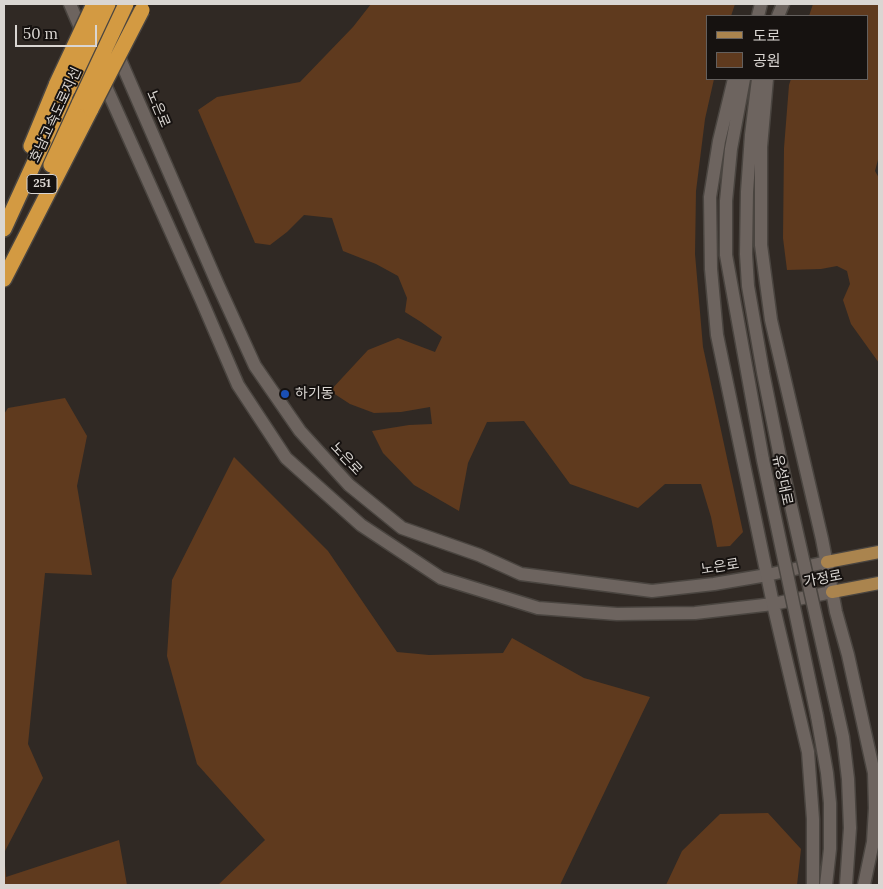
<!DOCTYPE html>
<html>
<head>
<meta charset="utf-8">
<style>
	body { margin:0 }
	#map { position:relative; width:883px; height:889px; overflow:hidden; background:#302924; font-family:Lora,"Noto Sans KR",serif }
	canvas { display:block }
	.frame { position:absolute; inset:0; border:5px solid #dad6d2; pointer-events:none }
	.legend { position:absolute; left:706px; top:15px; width:162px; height:65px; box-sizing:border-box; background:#161210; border:1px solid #64605e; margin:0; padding:6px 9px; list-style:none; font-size:15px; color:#dad6d2 }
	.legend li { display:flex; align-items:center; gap:10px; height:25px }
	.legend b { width:25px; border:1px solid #64605e }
	.scale { position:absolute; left:15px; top:25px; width:82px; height:22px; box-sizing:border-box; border:2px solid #dad6d2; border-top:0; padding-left:6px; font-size:15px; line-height:18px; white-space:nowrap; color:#dad6d2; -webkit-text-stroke:4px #161210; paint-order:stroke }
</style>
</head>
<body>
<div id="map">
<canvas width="883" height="889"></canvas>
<div class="frame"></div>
<ul class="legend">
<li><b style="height:6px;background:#aa844e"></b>도로</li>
<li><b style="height:14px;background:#5f3a1e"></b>공원</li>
</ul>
<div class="scale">50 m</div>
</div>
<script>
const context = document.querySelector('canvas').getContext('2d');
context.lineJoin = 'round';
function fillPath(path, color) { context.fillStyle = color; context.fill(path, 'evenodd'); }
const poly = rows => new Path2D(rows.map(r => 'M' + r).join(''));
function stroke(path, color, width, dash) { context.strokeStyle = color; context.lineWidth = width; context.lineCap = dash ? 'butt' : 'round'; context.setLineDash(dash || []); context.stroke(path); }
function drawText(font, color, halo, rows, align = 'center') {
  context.font = font + ' Lora,"Noto Sans KR",serif'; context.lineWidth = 4; context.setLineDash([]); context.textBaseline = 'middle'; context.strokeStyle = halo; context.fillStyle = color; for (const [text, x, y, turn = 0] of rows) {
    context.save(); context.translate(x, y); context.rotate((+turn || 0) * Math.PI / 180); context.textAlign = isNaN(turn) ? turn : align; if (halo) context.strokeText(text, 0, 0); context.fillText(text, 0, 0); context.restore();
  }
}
fillPath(poly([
	[371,4,735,4,731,16,707,16,707,79,714,79,705,119,696,191,695,254,703,347,743,532,730,546,717,547,711,517,701,484,665,484,638,508,570,484,524,421,487,422,468,463,459,511,414,485,383,453,372,431,409,425,432,424,430,407,401,412,374,413,350,404,330,391,368,350,398,338,435,352,442,337,421,322,405,312,407,298,398,276,376,264,343,251,332,218,304,215,287,232,270,245,255,243,198,110,217,97,300,82,353,27],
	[813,4,879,4,879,156,875,171,879,178,879,363,851,324,843,300,850,284,847,271,837,266,821,269,787,270,783,238,784,148,789,85,791,79,867,79,867,16,809,16],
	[65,398,87,436,77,486,92,575,45,573,28,744,43,778,4,853,6,877,119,840,127,885,4,885,4,414,8,408],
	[234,457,328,551,397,652,429,655,503,653,512,638,584,678,650,697,560,885,218,885,265,840,197,764,167,656,172,580],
	[768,813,801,849,797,885,666,885,682,851,720,814]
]), '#5f3a1e');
const tertiary = poly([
	[70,4,94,60,201,299,238,385,286,458,361,525,441,578,538,608,617,614,695,613,773,604],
	[99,11,218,285,255,366,300,431,349,485,402,528,479,555,521,574,652,591,714,584,767,575]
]);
const secondary = poly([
	[758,16,761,4],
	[778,16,783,4],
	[734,79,719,141,710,197,711,269,717,335,773,604,808,752,813,819,813,885],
	[744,79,731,149,726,201,726,255,763,460],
	[758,79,751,135,747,192,746,254,748,286,763,372,780,457],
	[767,79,761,147,761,245,771,320,822,539,836,612,848,655,874,773,875,808,873,842,864,885],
	[767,575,827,562],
	[773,604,832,592],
	[837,710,843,737,848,779,850,828,846,885],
	[817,716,827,773,830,803,830,849,826,885]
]);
const primary = poly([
	[827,562,879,552],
	[832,592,879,583]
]);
const motorway = poly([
	[31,146,57,83],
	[51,165,80,102],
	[4,229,68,89],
	[4,279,91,109]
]);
stroke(tertiary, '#4a4540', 15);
stroke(secondary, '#4a4540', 15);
stroke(primary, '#4a4540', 15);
stroke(motorway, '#4a4540', 18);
stroke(tertiary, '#6d645f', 12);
stroke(secondary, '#6d645f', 12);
stroke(primary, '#aa844e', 12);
stroke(motorway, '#d39a42', 15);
const secondaryBridge = poly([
	[780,457,837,710],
	[763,460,817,716]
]);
const motorwayBridge = poly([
	[57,83,94,4],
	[68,89,108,4],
	[80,102,126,4],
	[91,109,142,10]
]);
stroke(secondaryBridge, '#4a4540', 15, []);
stroke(motorwayBridge, '#4a4540', 18, []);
stroke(secondaryBridge, '#6d645f', 12);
stroke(motorwayBridge, '#d39a42', 15);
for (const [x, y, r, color] of [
	[285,394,5,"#1a4fb4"]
]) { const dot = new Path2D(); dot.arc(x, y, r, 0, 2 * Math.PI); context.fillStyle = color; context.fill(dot); stroke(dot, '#161210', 2); }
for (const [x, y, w] of [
	[42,184,30]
]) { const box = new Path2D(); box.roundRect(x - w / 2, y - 9.5, w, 19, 4); context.fillStyle = '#161210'; context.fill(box); stroke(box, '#dad6d2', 1); }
drawText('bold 12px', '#dad6d2', null, [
	["251",42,184]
]);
drawText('14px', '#dad6d2', '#161210', [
	["노은로",158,109,67],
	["호남고속도로지선",56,115,-65],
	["노은로",346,459,47],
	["유성대로",782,480,78],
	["노은로",720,567,-9],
	["가정로",823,579,-11]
]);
drawText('14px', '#dad6d2', '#161210', [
	["하기동",295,394]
], 'left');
</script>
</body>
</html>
